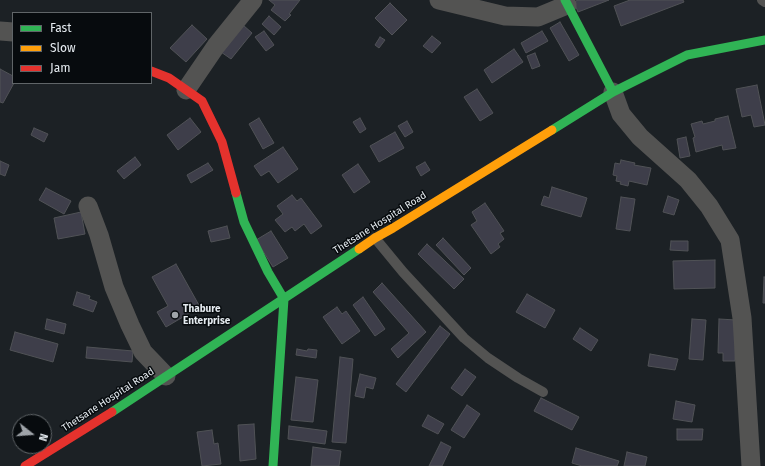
<!DOCTYPE html>
<html>
<head>
<meta charset="utf-8">
<style>
	body { margin:0 }
	#map { position:relative; width:765px; height:466px; overflow:hidden; background:#1c2125; font-family:"Fira Sans",sans-serif }
	canvas { display:block }
	.legend { position:absolute; left:12px; top:12px; width:140px; height:72px; box-sizing:border-box; background:#070b0e; border:1px solid #606568; margin:0; padding:5px 7px; list-style:none; font-size:12px; color:#e5ebf0 }
	.legend li { display:flex; align-items:center; gap:8px; height:20px }
	.legend b { width:20px; border:1px solid #606568 }
	.north { position:absolute; left:12px; top:414px; width:40px; height:40px; box-sizing:border-box; background:#070b0e; border:1px solid #606568; border-radius:50%; rotate:107deg; font-size:11px; font-weight:700; line-height:16px; text-align:center; color:#e5ebf0 }
	.north::after { content:''; display:block; margin:auto; width:14px; height:18px; background:#9fa4a9; clip-path:polygon(50% 0,100% 100%,50% 72%,0 100%) }
</style>
</head>
<body>
<div id="map">
<canvas width="765" height="466"></canvas>
<ul class="legend">
<li><b style="height:5px;background:#30b455"></b>Fast</li>
<li><b style="height:5px;background:#ff9f0a"></b>Slow</li>
<li><b style="height:5px;background:#e5322d"></b>Jam</li>
</ul>
<div class="north">N</div>
</div>
<script>
const context = document.querySelector('canvas').getContext('2d');
context.lineJoin = 'round';
function fillPath(path, color) { context.fillStyle = color; context.fill(path, 'evenodd'); }
const poly = rows => new Path2D(rows.map(r => 'M' + r).join(''));
function stroke(path, color, width, dash) { context.strokeStyle = color; context.lineWidth = width; context.lineCap = dash ? 'butt' : 'round'; context.setLineDash(dash || []); context.stroke(path); }
function drawText(font, color, halo, rows, align = 'center') {
  context.font = font + ' "Fira Sans",sans-serif'; context.lineWidth = 3; context.setLineDash([]); context.textBaseline = 'middle'; context.strokeStyle = halo; context.fillStyle = color; for (const [text, x, y, turn = 0] of rows) {
    context.save(); context.translate(x, y); context.rotate((+turn || 0) * Math.PI / 180); context.textAlign = isNaN(turn) ? turn : align; if (halo) context.strokeText(text, 0, 0); context.fillText(text, 0, 0); context.restore();
  }
}
const building = poly([
	[269,0,300,0,289,14,291,15,285,21,271,10,275,5,269,0],
	[578,0,609,0,578,12,574,2,578,0],
	[630,0,683,0,684,2,621,26,614,6,630,0],
	[390,3,407,20,392,35,375,18,390,3],
	[269,16,281,27,274,35,262,24,269,16],
	[560,22,579,55,569,61,550,28,560,22],
	[192,25,207,39,186,62,170,48,192,25],
	[243,25,252,33,231,59,221,52,243,25],
	[264,31,274,45,266,51,255,37,264,31],
	[542,31,548,41,526,53,521,43,542,31],
	[432,36,441,43,432,53,423,46,432,36],
	[380,37,385,40,379,48,375,45,380,37],
	[514,49,523,62,492,83,484,70,514,49],
	[535,53,540,66,532,69,527,56,535,53],
	[0,69,13,76,13,83,14,83,3,103,0,102,0,69],
	[757,85,765,125,754,127,751,115,742,117,736,89,757,85],
	[477,89,493,113,480,121,464,97,477,89],
	[728,116,736,148,723,150,722,145,696,152,693,138,695,137,691,124,702,121,703,124,715,121,715,119,728,116],
	[190,118,201,132,178,150,167,135,190,118],
	[259,118,274,143,263,149,249,124,259,118],
	[360,118,366,129,360,133,353,122,360,118],
	[407,121,413,132,405,137,398,126,407,121],
	[34,128,48,134,44,142,31,135,34,128],
	[395,132,404,148,379,162,370,146,395,132],
	[686,137,690,156,680,158,677,139,686,137],
	[283,147,298,169,278,183,269,171,261,176,254,166,283,147],
	[135,157,141,165,124,179,117,171,135,157],
	[621,160,635,163,634,165,651,168,647,185,629,181,628,186,620,184,621,182,616,181,617,176,613,175,615,163,620,164,621,160],
	[0,161,9,165,5,176,0,174,0,161],
	[425,162,430,170,421,176,416,167,425,162],
	[208,163,213,170,191,183,187,175,208,163],
	[358,164,370,182,354,193,342,175,358,164],
	[552,187,587,198,581,217,541,205,544,196,549,198,552,187],
	[46,188,71,201,64,214,39,200,46,188],
	[292,195,297,201,301,198,322,226,311,234,304,224,295,231,292,227,285,232,275,220,283,214,277,206,292,195],
	[668,196,679,200,674,215,663,212,668,196],
	[621,197,635,199,630,231,616,229,621,197],
	[485,203,504,231,500,233,504,239,498,244,500,247,491,254,471,225,477,221,472,212,485,203],
	[81,212,85,234,58,239,54,218,81,212],
	[227,226,230,238,211,242,208,231,227,226],
	[271,231,288,258,273,267,256,240,271,231],
	[443,238,471,268,464,275,436,245,443,238],
	[671,241,688,241,688,251,670,250,671,241],
	[427,244,464,279,454,289,418,254,427,244],
	[715,260,715,288,674,289,673,261,715,260],
	[176,264,200,307,166,327,157,312,168,306,152,277,176,264],
	[764,277,765,277,765,303,763,303,764,277],
	[382,283,426,332,398,358,391,349,409,333,373,292,382,283],
	[77,292,90,296,89,299,97,302,93,312,73,305,77,292],
	[527,294,555,310,545,328,516,312,527,294],
	[363,297,385,329,375,336,353,305,363,297],
	[337,307,342,314,346,311,360,331,342,344,323,317,337,307],
	[47,319,66,324,64,334,45,329,47,319],
	[692,319,706,320,703,360,689,359,692,319],
	[719,319,736,320,735,361,723,361,723,353,718,353,719,319],
	[440,326,450,334,406,392,396,384,440,326],
	[580,328,598,340,591,351,573,339,580,328],
	[15,332,58,344,53,362,10,350,15,332],
	[87,347,133,351,132,362,86,358,87,347],
	[297,349,307,351,308,349,317,350,316,358,296,355,297,349],
	[650,354,678,359,675,370,648,366,650,354],
	[340,357,353,359,346,443,332,442,340,357],
	[465,369,476,377,462,396,451,388,465,369],
	[360,374,376,378,373,389,366,387,364,398,355,396,360,374],
	[296,377,318,380,313,422,291,420,296,377],
	[541,398,579,417,572,430,534,411,541,398],
	[676,401,695,405,692,422,673,419,676,401],
	[467,405,480,414,464,438,451,430,467,405],
	[428,415,444,424,438,434,422,426,428,415],
	[254,424,256,459,240,461,238,425,254,424],
	[289,426,327,431,325,444,288,439,289,426],
	[677,429,703,429,702,440,677,440,677,429],
	[212,430,214,444,218,443,221,464,202,466,197,432,212,430],
	[441,442,451,447,442,466,429,466,441,442],
	[313,447,341,451,339,466,311,466,313,447],
	[576,448,619,461,617,466,582,466,572,463,576,448],
	[627,452,647,457,645,466,624,466,627,452]
]);
fillPath(building, '#3e3e4a');
stroke(building, '#505256', 1);
stroke(poly([
	[762,0,765,2],
	[375,238,403,272,464,338,488,358,518,378,543,392]
]), '#535352', 10);
stroke(poly([
	[439,0,505,16,538,17,567,5],
	[0,31,13,32],
	[186,90,216,46,253,0],
	[613,92,621,114,640,137,688,180,709,206,730,240,742,318,751,466],
	[88,206,99,235,114,287,130,325,143,352,166,376]
]), '#535352', 19);
stroke(poly([
	[565,0,613,92],
	[552,130,613,92,687,55,765,40],
	[236,193,244,222,268,272,284,299,273,466],
	[112,412,359,249]
]), '#30b455', 9);
stroke(poly([
	[359,249,375,238,393,228,552,130]
]), '#ff9f0a', 9);
stroke(poly([
	[151,71,169,78,202,101,222,142,236,193],
	[25,466,112,412]
]), '#e5322d', 9);
for (const [x, y, r, color] of [
	[175,315,4,"#9fa4a9"]
]) { const dot = new Path2D(); dot.arc(x, y, r, 0, 2 * Math.PI); context.fillStyle = color; context.fill(dot); stroke(dot, '#070b0e', 1.5); }
drawText('10px', '#e5ebf0', '#070b0e', [
	["Thetsane Hospital Road",380,223,-32],
	["Thetsane Hospital Road",108,400,-33]
]);
drawText('bold 10px', '#e5ebf0', '#070b0e', [
	["Thabure",183,309],
	["Enterprise",183,321]
], 'left');
</script>
</body>
</html>
